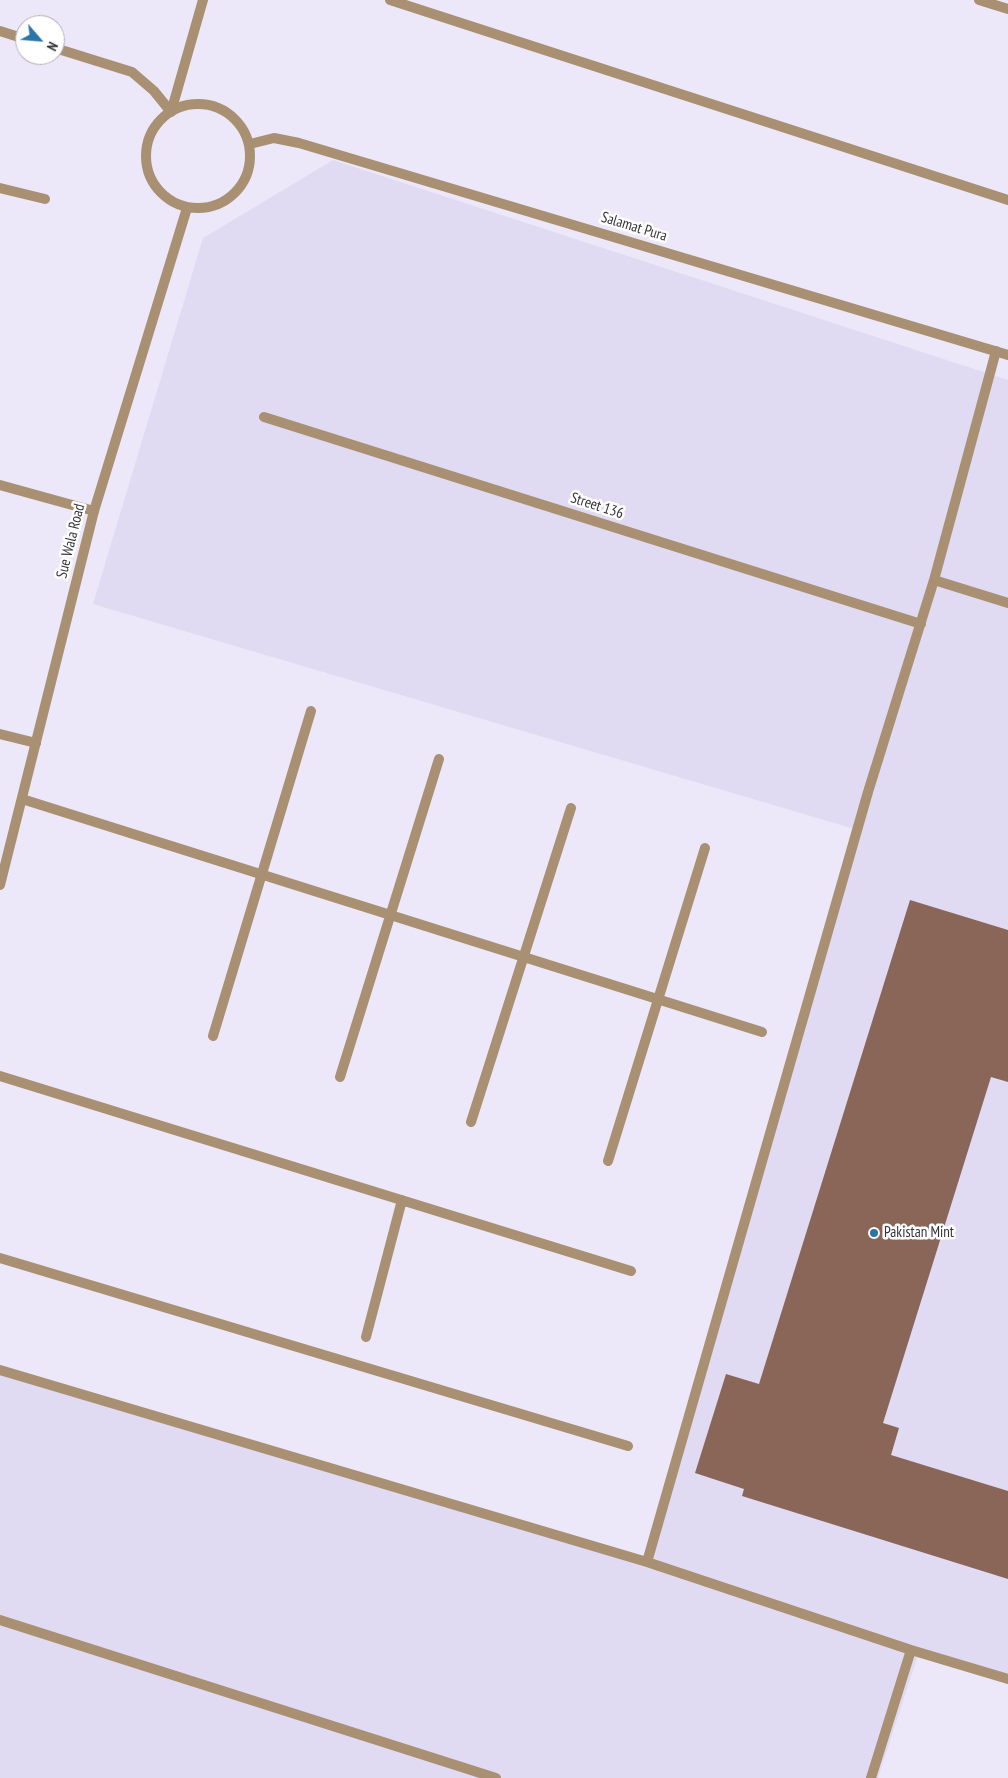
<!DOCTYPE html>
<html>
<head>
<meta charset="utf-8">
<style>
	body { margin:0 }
	#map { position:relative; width:1008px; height:1778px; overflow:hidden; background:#ede7fa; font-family:"PT Sans Narrow",sans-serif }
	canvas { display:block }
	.north { position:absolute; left:15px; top:15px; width:50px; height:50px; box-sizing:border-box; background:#fff; border:1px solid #aeadb0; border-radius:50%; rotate:117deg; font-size:14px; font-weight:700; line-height:20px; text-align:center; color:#35333a }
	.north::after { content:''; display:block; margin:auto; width:18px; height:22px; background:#2b76a9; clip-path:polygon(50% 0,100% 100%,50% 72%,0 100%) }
</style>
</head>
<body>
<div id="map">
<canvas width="1008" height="1778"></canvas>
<div class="north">N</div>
</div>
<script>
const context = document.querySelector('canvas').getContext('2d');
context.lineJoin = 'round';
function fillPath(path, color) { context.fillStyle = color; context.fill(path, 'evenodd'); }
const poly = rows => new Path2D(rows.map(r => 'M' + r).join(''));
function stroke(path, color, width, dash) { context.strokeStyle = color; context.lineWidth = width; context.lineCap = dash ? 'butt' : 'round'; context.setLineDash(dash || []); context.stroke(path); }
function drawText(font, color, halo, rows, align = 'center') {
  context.font = font + ' "PT Sans Narrow",sans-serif'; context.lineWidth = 5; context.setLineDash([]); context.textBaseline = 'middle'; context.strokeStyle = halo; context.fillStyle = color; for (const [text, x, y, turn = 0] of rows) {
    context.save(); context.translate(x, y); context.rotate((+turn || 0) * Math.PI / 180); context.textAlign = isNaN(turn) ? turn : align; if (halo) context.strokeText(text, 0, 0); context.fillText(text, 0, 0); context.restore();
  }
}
fillPath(poly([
	[333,160,1008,380,1008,1679,919,1652,878,1778,0,1778,0,1370,647,1562,858,830,93,604,203,238]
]), '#e0daf3');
fillPath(poly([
	[910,900,1008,930,1008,1082,991,1077,883,1423,899,1428,891,1455,1008,1491,1008,1579,742,1496,744,1489,695,1473,726,1374,759,1384]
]), '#896657');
stroke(poly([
	[996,351,934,580,868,792,647,1562,911,1650,1008,1679],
	[264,417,921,624],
	[934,580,1008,603],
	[0,1370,647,1562],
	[0,1620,496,1778],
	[871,1778,911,1650]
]), '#a99073', 10);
stroke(poly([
	[390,0,1008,200],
	[979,0,1008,9],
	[0,31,25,39],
	[55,48,132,72,154,91,171,112],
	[171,112,203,0],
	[0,188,45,199],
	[0,485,94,511],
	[0,734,36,743],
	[22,799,762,1032],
	[213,1036,311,711],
	[0,1076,631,1271],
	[340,1077,439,759],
	[471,1122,571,808],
	[608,1161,705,848],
	[0,1258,628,1446],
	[366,1337,402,1200]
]), '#a99073', 10);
stroke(poly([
	'146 156a52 52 0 1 1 104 0a52 52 0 1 1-104 0Z',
	[250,144,274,138,299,143,1008,355],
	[0,885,94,511,187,208]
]), '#a99073', 10);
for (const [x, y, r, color] of [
	[874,1233,5,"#2b76a9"]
]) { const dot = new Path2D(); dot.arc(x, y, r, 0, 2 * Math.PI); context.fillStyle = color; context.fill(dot); stroke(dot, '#fff', 2); }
drawText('15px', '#35333a', '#fff', [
	["Salamat Pura",634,227,17],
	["Street 136",597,506,18],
	["Sue Wala Road",71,541,-76]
]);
drawText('15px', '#35333a', '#fff', [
	["Pakistan Mint",884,1233]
], 'left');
</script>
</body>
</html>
